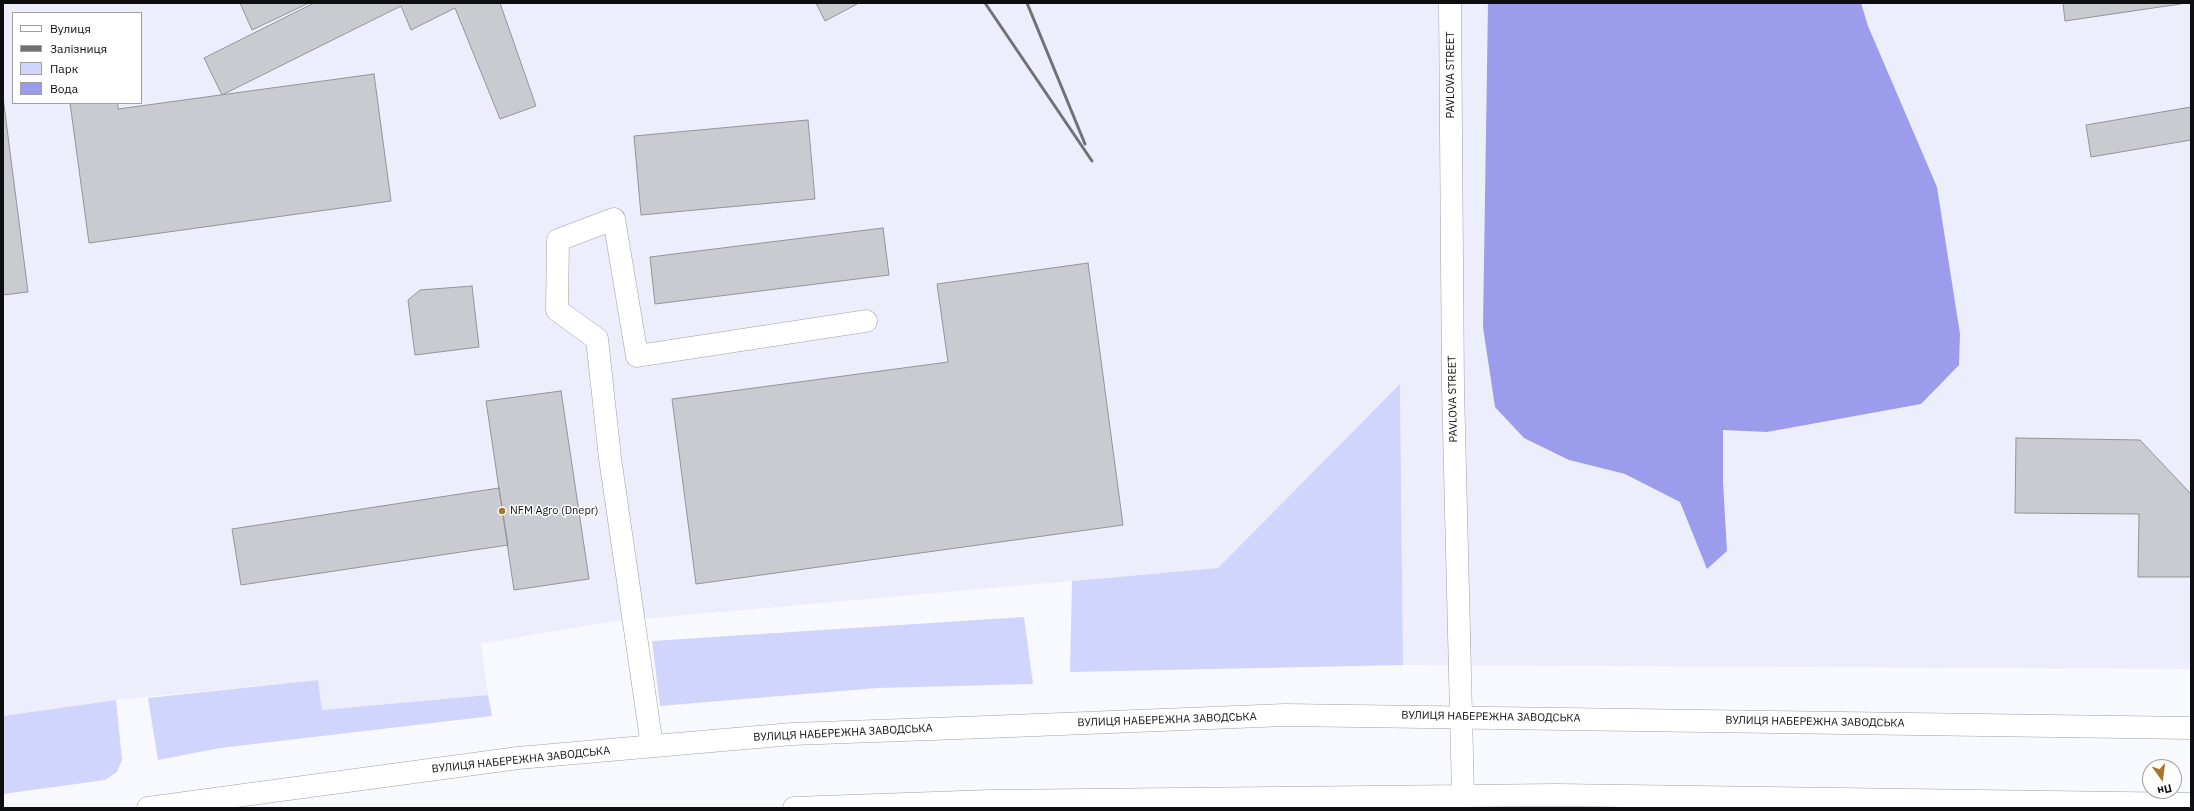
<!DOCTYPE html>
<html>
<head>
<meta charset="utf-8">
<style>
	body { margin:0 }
	#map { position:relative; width:2194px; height:811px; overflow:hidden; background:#f8f9fe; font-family:"IBM Plex Sans",sans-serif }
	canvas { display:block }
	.frame { position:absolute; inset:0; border:4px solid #0e0e10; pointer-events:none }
	.legend { position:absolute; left:12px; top:12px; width:130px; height:92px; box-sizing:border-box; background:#fff; border:1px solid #9f9f9f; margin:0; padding:5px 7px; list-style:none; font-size:12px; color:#0e0e10 }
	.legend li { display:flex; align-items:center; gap:8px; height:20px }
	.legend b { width:20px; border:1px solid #9f9f9f }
	.north { position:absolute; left:2142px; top:759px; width:40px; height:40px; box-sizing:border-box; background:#fff; border:1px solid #9f9f9f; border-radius:50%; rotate:166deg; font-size:11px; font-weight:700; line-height:16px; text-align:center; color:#0e0e10 }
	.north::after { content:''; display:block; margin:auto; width:14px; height:18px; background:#a7742c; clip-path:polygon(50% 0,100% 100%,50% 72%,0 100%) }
</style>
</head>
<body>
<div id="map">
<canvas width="2194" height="811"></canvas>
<div class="frame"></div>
<ul class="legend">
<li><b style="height:5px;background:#fff"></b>Вулиця</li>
<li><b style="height:5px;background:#717275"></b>Залізниця</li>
<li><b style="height:11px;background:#d1d4fc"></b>Парк</li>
<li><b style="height:11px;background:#9b9ceb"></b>Вода</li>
</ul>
<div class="north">Пн</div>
</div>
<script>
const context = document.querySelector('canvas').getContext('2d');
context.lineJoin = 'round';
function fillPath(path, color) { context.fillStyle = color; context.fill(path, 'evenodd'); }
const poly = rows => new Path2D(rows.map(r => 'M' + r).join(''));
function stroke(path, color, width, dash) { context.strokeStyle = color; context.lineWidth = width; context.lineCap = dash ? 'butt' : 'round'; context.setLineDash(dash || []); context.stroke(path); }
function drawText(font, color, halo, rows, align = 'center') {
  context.font = font + ' "IBM Plex Sans",sans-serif'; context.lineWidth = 3; context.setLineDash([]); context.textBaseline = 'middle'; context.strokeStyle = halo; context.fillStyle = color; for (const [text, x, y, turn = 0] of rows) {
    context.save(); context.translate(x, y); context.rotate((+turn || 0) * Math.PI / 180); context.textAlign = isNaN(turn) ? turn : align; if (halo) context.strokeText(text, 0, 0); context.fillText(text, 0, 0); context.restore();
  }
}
fillPath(poly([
	[3,3,2191,3,2191,669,1403,665,1400,384,1218,568,608,622,481,644,488,695,322,710,318,680,116,700,3,716],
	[13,13,141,13,141,103,13,103]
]), '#edeefc');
fillPath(poly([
	[1400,384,1403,665,1070,672,1072,581,1218,568],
	[1024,617,1033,684,877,688,660,706,652,641],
	[318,680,322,710,488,695,492,716,220,748,158,760,148,698],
	[116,700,122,760,117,772,105,780,3,794,3,716]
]), '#d1d4fc');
fillPath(poly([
	[1488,3,1861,3,1868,26,1937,187,1960,334,1959,365,1921,404,1767,432,1723,430,1723,482,1727,551,1707,569,1680,502,1625,474,1569,460,1524,438,1495,407,1483,327]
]), '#9b9ceb');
const building = poly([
	[240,3,309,3,252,30,240,3],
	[314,3,500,3,536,106,500,119,455,8,411,30,401,6,222,95,204,58,314,3],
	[816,3,859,3,825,21,816,3],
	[2063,3,2187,3,2065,21,2063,3],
	[374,74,391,201,89,243,70,103,118,103,118,109,374,74],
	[3,97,28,292,3,295,3,97],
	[2191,107,2191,140,2091,157,2086,125,2191,107],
	[808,120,815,199,641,215,634,136,808,120],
	[883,228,889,275,655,304,650,257,883,228],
	[1088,263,1123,525,696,584,672,399,948,362,937,284,1088,263],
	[472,286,479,347,415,355,408,300,420,290,472,286],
	[561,391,589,579,514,590,486,401,561,391],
	[2016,438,2140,440,2191,494,2191,577,2138,577,2139,514,2015,513,2016,438],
	[499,488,508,545,241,585,232,529,499,488]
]);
fillPath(building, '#cacbd1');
stroke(building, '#94949a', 1);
const minor = poly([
	[652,746,610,458,597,339,557,310,558,240,614,219,637,356,866,321]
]);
const major = poly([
	[1450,3,1453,388,1463,796],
	[148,808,518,758,792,734,987,727,1285,715,2191,728],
	[794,808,990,801,1557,795,2191,804]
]);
stroke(minor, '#a0a0a7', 23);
stroke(major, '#a0a0a7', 23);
stroke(minor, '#fff', 22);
stroke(major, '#fff', 22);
stroke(poly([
	[985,3,1092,161],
	[1027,3,1085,144]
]), '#717275', 3);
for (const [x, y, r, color] of [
	[502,511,4,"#a7742c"]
]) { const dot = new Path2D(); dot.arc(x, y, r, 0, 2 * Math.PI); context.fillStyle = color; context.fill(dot); stroke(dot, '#fff', 1.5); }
drawText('11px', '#0e0e10', '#fff', [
	["PAVLOVA STREET",1451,75,-90],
	["PAVLOVA STREET",1453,399,-91],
	["ВУЛИЦЯ НАБЕРЕЖНА ЗАВОДСЬКА",1491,717,1],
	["ВУЛИЦЯ НАБЕРЕЖНА ЗАВОДСЬКА",1167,720,-2],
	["ВУЛИЦЯ НАБЕРЕЖНА ЗАВОДСЬКА",1815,722,1],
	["ВУЛИЦЯ НАБЕРЕЖНА ЗАВОДСЬКА",843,733,-3],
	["ВУЛИЦЯ НАБЕРЕЖНА ЗАВОДСЬКА",521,760,-6]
]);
drawText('11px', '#0e0e10', '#fff', [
	["NFM Agro (Dnepr)",510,511]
], 'left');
</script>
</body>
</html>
